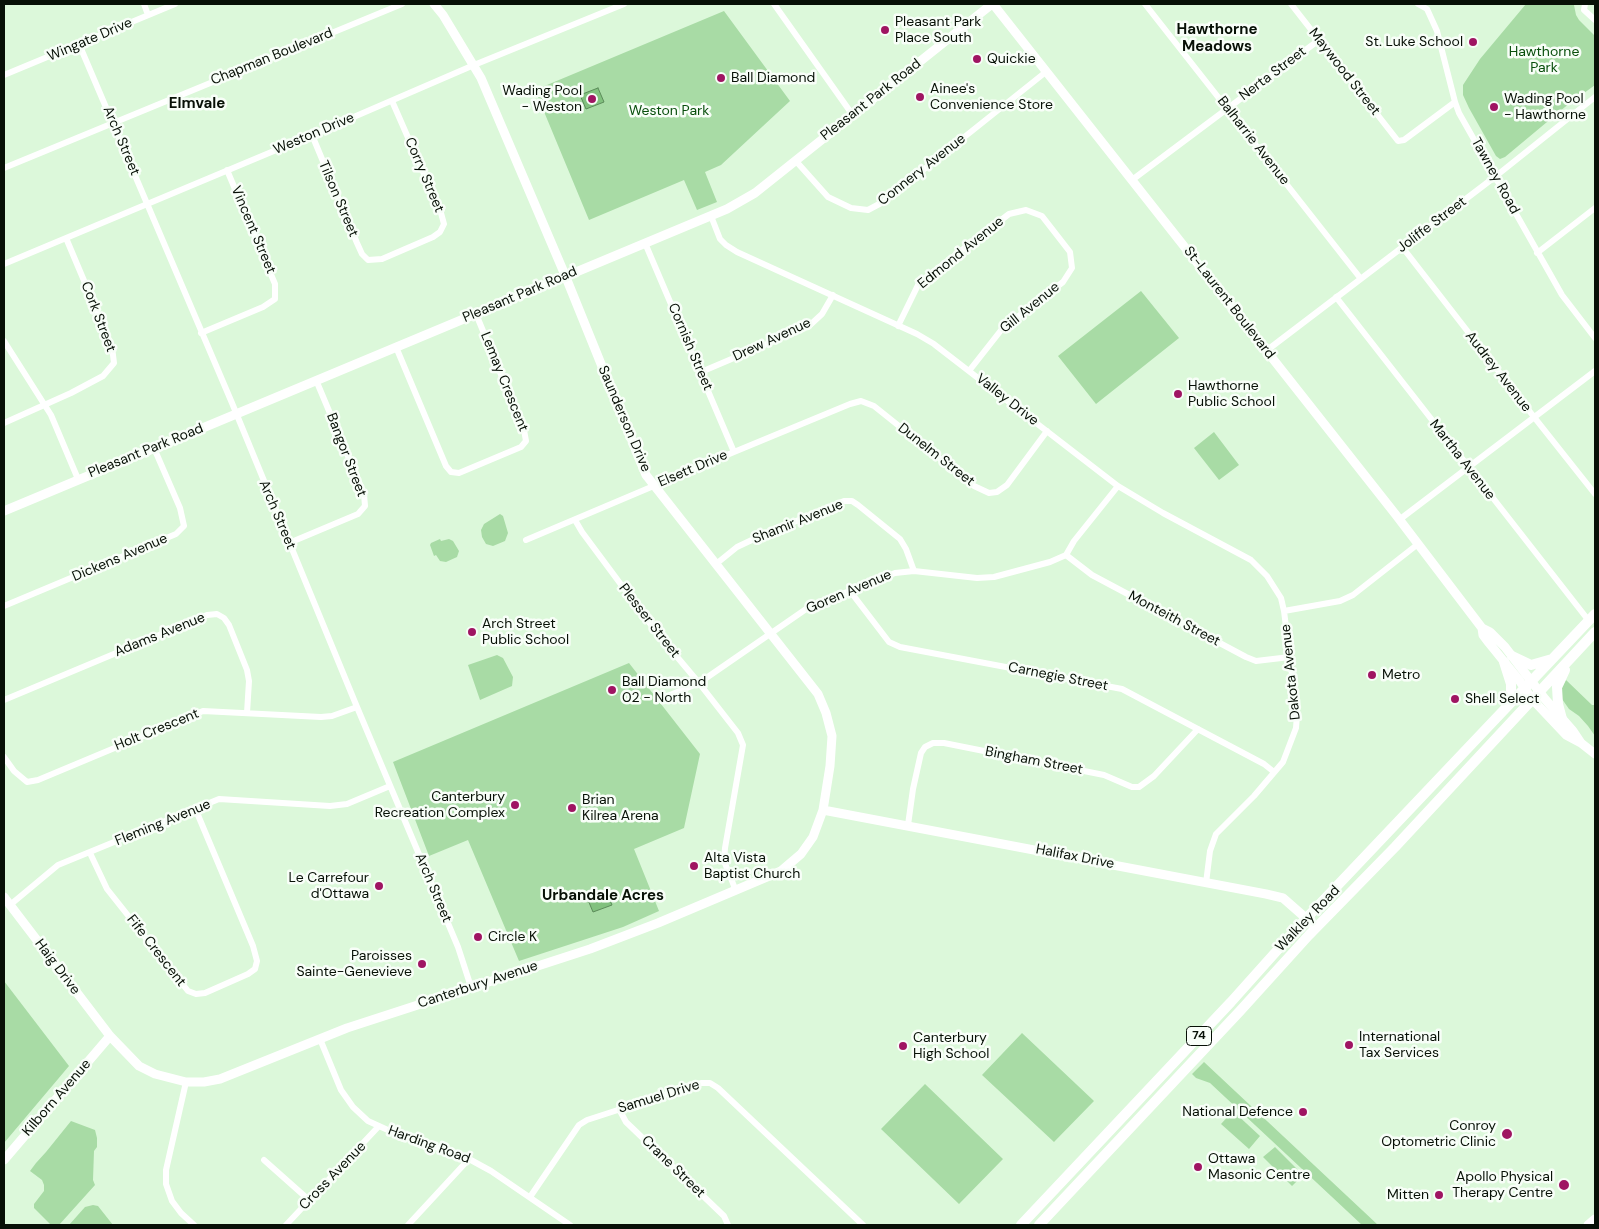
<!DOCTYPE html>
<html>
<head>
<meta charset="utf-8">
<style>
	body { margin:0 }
	#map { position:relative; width:1599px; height:1229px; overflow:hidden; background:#dcf8da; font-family:"DM Sans",sans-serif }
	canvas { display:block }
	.frame { position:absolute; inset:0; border:5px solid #071006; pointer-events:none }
</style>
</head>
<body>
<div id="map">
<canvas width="1599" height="1229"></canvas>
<div class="frame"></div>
</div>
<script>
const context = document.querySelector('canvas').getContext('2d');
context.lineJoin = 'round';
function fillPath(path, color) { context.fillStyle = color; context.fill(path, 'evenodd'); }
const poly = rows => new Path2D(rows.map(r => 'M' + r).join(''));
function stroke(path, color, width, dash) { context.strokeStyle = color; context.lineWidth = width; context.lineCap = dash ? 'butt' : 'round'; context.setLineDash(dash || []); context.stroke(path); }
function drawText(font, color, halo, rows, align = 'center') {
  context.font = font + ' "DM Sans",sans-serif'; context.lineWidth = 5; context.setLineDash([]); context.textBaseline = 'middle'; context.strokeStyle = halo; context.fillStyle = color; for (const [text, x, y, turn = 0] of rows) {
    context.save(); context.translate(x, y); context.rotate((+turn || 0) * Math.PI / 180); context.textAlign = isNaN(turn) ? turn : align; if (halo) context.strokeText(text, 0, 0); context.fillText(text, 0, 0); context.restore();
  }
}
fillPath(poly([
	[1526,4,1571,4,1574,5,1576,15,1579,20,1595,36,1595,85,1565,107,1505,157,1500,159,1496,156,1469,108,1463,95,1463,85,1480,59],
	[724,11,790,101,721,165,705,172,717,202,697,210,684,180,589,220,535,90],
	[1141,291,1179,338,1096,404,1058,356],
	[1214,432,1239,465,1219,480,1194,448],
	[500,514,503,516,508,533,505,541,493,546,486,544,482,537,481,530,484,524],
	[440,539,441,541,449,539,453,541,459,551,457,557,446,562,440,561,436,555,434,556,430,545,431,543],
	[497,655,503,658,513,677,512,686,480,700,468,665],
	[629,663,700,754,684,828,634,849,659,911,623,927,519,961,468,840,429,856,393,762],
	[1566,680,1592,705,1595,705,1595,736,1588,726,1579,716,1569,709,1562,699,1562,688],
	[4,981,69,1066,4,1143],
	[1022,1033,1094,1101,1054,1142,982,1075],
	[1204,1062,1378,1225,1362,1225,1210,1083,1196,1078,1192,1074],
	[925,1084,1003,1159,959,1204,881,1129],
	[1233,1111,1260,1136,1249,1149,1221,1124],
	[71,1121,95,1130,97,1138,97,1147,94,1151,93,1180,95,1185,59,1225,51,1225,34,1208,34,1204,44,1191,44,1185,42,1180,30,1171,36,1163,46,1152],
	[1275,1147,1303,1175,1292,1186,1263,1157],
	[93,1205,98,1206,113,1225,69,1225,85,1207]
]), '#a8dba5');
const water = poly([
	[598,88,604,102,586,109,580,95,598,88],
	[607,893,612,905,593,912,588,900,607,893]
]);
fillPath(water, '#81c17e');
stroke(water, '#5c8c5a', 1);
stroke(poly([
	[144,4,148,15],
	[774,4,852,114],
	[1145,4,1361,279],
	[1291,4,1398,141,1404,140,1455,102],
	[1418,4,1427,9,1437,31,1455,102,1459,113,1562,295,1595,338],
	[1585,4,1584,10,1595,20],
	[79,44,232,403,357,707,458,947,471,987],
	[4,75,175,4],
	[312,135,357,243,362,254,368,260,382,259,433,237,440,232,444,224,441,213,392,101],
	[795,160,828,197,851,208,868,210,883,202,1047,71],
	[4,168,402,4],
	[1132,180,1319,40],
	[711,216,720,239,726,245,737,252,917,334,934,344,1118,486,1163,513,1251,560,1267,576,1281,598,1284,611,1297,715,1296,728,1283,762,1254,796,1216,834,1210,851,1206,883],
	[645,243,734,452],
	[1403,248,1534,417,1595,494],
	[1537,253,1595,208],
	[4,264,312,135,474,65,624,4],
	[1336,297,1589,621],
	[898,326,919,283,1009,214,1026,210,1042,216,1070,252,1072,268,1063,282,1002,329,969,371],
	[201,333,263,307,275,299,275,284,227,170],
	[4,341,51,415,78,479],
	[396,347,446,466,451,472,459,473,521,447,526,441,524,430,476,314],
	[1266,351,1496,176,1595,97],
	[701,372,809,326,822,314,833,295],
	[4,423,71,393,103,376,114,363,112,347,66,238],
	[575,520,582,532,657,633,699,683,738,733,743,745,725,848,724,861,736,891],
	[1399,520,1595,371],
	[526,540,734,452,850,404,861,401,874,406,974,486,989,493,997,492,1007,485,1047,431],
	[289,543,358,514,365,506,364,494,316,380],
	[1066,555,1092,575,1246,657,1256,661,1290,657],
	[716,564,737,547,756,538,844,501,852,501,858,505,900,539,906,549,914,571],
	[850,591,889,642,900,647,1122,689,1264,764,1274,772],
	[4,606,176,534,184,526,180,508,154,448],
	[1284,611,1340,601,1353,595,1418,544],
	[4,700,207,615,217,614,224,618,229,625,247,670,249,681,247,713],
	[658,700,699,683,809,607,895,573,914,571,977,578,994,577,1050,562,1066,555,1074,541,1118,486],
	[4,757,14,771,27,782,38,780,203,711,321,717,332,716,357,707],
	[908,825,913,789,921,753,925,747,933,743,944,743,1104,775,1132,787,1139,787,1154,776,1198,729],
	[90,853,107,889,188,991,196,994,205,993,248,974,255,969,257,961,253,946,195,808],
	[10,905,58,865,219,799,330,806,347,804,390,786],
	[320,1039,341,1090,353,1107,368,1121,390,1131,469,1159,491,1171,570,1225],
	[186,1082,166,1170,166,1184,172,1201,181,1213,194,1225],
	[619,1109,626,1122,724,1216,728,1225],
	[264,1160,309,1200],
	[530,1197,579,1125,587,1120,701,1083,710,1083,718,1088,863,1225],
	[286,1225,379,1126],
	[408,1225,469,1159]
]), '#fff', 6);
stroke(poly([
	[993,4,1396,515,1482,628,1483,635,1489,643,1519,680,1532,699,1566,735,1581,743,1595,754],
	[4,511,727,209,755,193,992,4],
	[1482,628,1490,632,1505,647,1545,699,1573,731,1581,743],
	[823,810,1266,894,1283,898,1316,927],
	[4,897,110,1036,139,1066,155,1074,186,1082,204,1082,220,1079,347,1028,590,949,658,923,781,871,801,854,813,837,823,810,830,766,832,736,826,713,818,694,646,475,565,275,481,78,443,15,434,4],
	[4,1160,110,1036],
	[1588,1225,1595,1219]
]), '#fff', 9);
stroke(poly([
	[1512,656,1531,665,1552,659],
	[1504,662,1511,684,1511,693,1506,707],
	[1562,719,1558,704,1557,687,1565,670],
	[1021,1225,1231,1002,1299,926,1595,614],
	[1039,1225,1240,1011,1309,935,1395,847,1595,632]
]), '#fff', 10);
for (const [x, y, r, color] of [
	[885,30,5,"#9f1562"],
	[1473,42,5,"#9f1562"],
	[977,59,5,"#9f1562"],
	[721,78,5,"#9f1562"],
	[920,97,5,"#9f1562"],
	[592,99,5,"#9f1562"],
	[1494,107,5,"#9f1562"],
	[1178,394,5,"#9f1562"],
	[472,632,5,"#9f1562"],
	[1372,675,5,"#9f1562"],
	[612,690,5,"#9f1562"],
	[1455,699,5,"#9f1562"],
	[515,805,5,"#9f1562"],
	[572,808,5,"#9f1562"],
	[694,866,5,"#9f1562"],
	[379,886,5,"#9f1562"],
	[478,937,5,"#9f1562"],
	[422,964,5,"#9f1562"],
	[1349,1045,5,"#9f1562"],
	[903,1046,5,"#9f1562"],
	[1303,1112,5,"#9f1562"],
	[1507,1134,6,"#9f1562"],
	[1198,1167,5,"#9f1562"],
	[1564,1185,6,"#9f1562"],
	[1439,1195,5,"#9f1562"]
]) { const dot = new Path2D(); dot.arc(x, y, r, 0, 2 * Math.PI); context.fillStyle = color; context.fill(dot); stroke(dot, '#f8fef8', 2); }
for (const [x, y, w] of [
	[1199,1036,25]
]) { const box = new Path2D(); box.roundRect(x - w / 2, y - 9.5, w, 19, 4); context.fillStyle = '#f8fef8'; context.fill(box); stroke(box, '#071006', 1); }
drawText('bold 12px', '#071006', null, [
	["74",1199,1036]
]);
drawText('14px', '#071006', '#f8fef8', [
	["Pleasant Park",895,22],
	["Place South",895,38],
	["St. Luke School",1463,42,"right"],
	["Quickie",987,59],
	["Ball Diamond",731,78],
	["Ainee's",930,89],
	["Convenience Store",930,105],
	["Wading Pool",582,91,"right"],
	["- Weston",582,107,"right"],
	["Wading Pool",1504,99],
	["- Hawthorne",1504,115],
	["Hawthorne",1188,386],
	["Public School",1188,402],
	["Arch Street",482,624],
	["Public School",482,640],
	["Metro",1382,675],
	["Ball Diamond",622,682],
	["02 - North",622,698],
	["Shell Select",1465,699],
	["Canterbury",505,797,"right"],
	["Recreation Complex",505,813,"right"],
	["Brian",582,800],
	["Kilrea Arena",582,816],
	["Alta Vista",704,858],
	["Baptist Church",704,874],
	["Le Carrefour",369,878,"right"],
	["d'Ottawa",369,894,"right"],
	["Circle K",488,937],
	["Paroisses",412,956,"right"],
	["Sainte-Genevieve",412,972,"right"],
	["International",1359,1037],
	["Tax Services",1359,1053],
	["Canterbury",913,1038],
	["High School",913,1054],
	["National Defence",1293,1112,"right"],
	["Conroy",1496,1126,"right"],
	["Optometric Clinic",1496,1142,"right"],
	["Ottawa",1208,1159],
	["Masonic Centre",1208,1175],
	["Apollo Physical",1553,1177,"right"],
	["Therapy Centre",1553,1193,"right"],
	["Mitten",1429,1195,"right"]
], 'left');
drawText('14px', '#071006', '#f8fef8', [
	["Wingate Drive",90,40,-23],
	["Chapman Boulevard",272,57,-22],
	["Maywood Street",1344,72,52],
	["Nerta Street",1273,74,-37],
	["Pleasant Park Road",871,100,-38],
	["Weston Drive",314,134,-23],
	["Arch Street",121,141,67],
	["Balharrie Avenue",1253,141,52],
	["Connery Avenue",922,170,-38],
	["Corry Street",424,175,67],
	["Tawney Road",1495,176,61],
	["Tilson Street",338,199,67],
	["Joliffe Street",1432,225,-37],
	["Vincent Street",253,230,67],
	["Edmond Avenue",961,253,-39],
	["Pleasant Park Road",520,295,-23],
	["St-Laurent Boulevard",1229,303,52],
	["Gill Avenue",1030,308,-39],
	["Cork Street",98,317,69],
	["Drew Avenue",772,340,-25],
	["Cornish Street",690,347,67],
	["Audrey Avenue",1498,372,52],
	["Lemay Crescent",504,382,68],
	["Valley Drive",1007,400,38],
	["Saunderson Drive",624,419,67],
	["Pleasant Park Road",146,451,-22],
	["Bangor Street",346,455,69],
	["Dunelm Street",936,455,38],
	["Martha Avenue",1462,460,52],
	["Elsett Drive",693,469,-23],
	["Arch Street",277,515,67],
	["Shamir Avenue",798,522,-22],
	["Dickens Avenue",120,558,-23],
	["Goren Avenue",849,592,-23],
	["Monteith Street",1174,619,28],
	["Plesser Street",649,621,52],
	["Adams Avenue",160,635,-22],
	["Dakota Avenue",1291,672,-96],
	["Carnegie Street",1058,677,11],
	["Holt Crescent",157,730,-22],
	["Bingham Street",1034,761,11],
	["Fleming Avenue",163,823,-22],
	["Halifax Drive",1075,857,11],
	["Arch Street",433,888,67],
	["Walkley Road",1308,919,-46],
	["Fife Crescent",156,951,52],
	["Haig Drive",57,967,53],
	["Canterbury Avenue",478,985,-18],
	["Samuel Drive",659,1097,-17],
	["Kilborn Avenue",57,1098,-49],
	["Harding Road",429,1145,20],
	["Crane Street",673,1167,44],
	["Cross Avenue",333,1176,-46]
]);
drawText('14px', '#094f0d', '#f8fef8', [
	["Hawthorne",1544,52],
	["Park",1544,68],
	["Weston Park",669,111]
]);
drawText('bold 15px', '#071006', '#f8fef8', [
	["Hawthorne",1217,30],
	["Meadows",1217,47],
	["Elmvale",197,104],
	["Urbandale Acres",603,896]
]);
</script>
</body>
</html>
